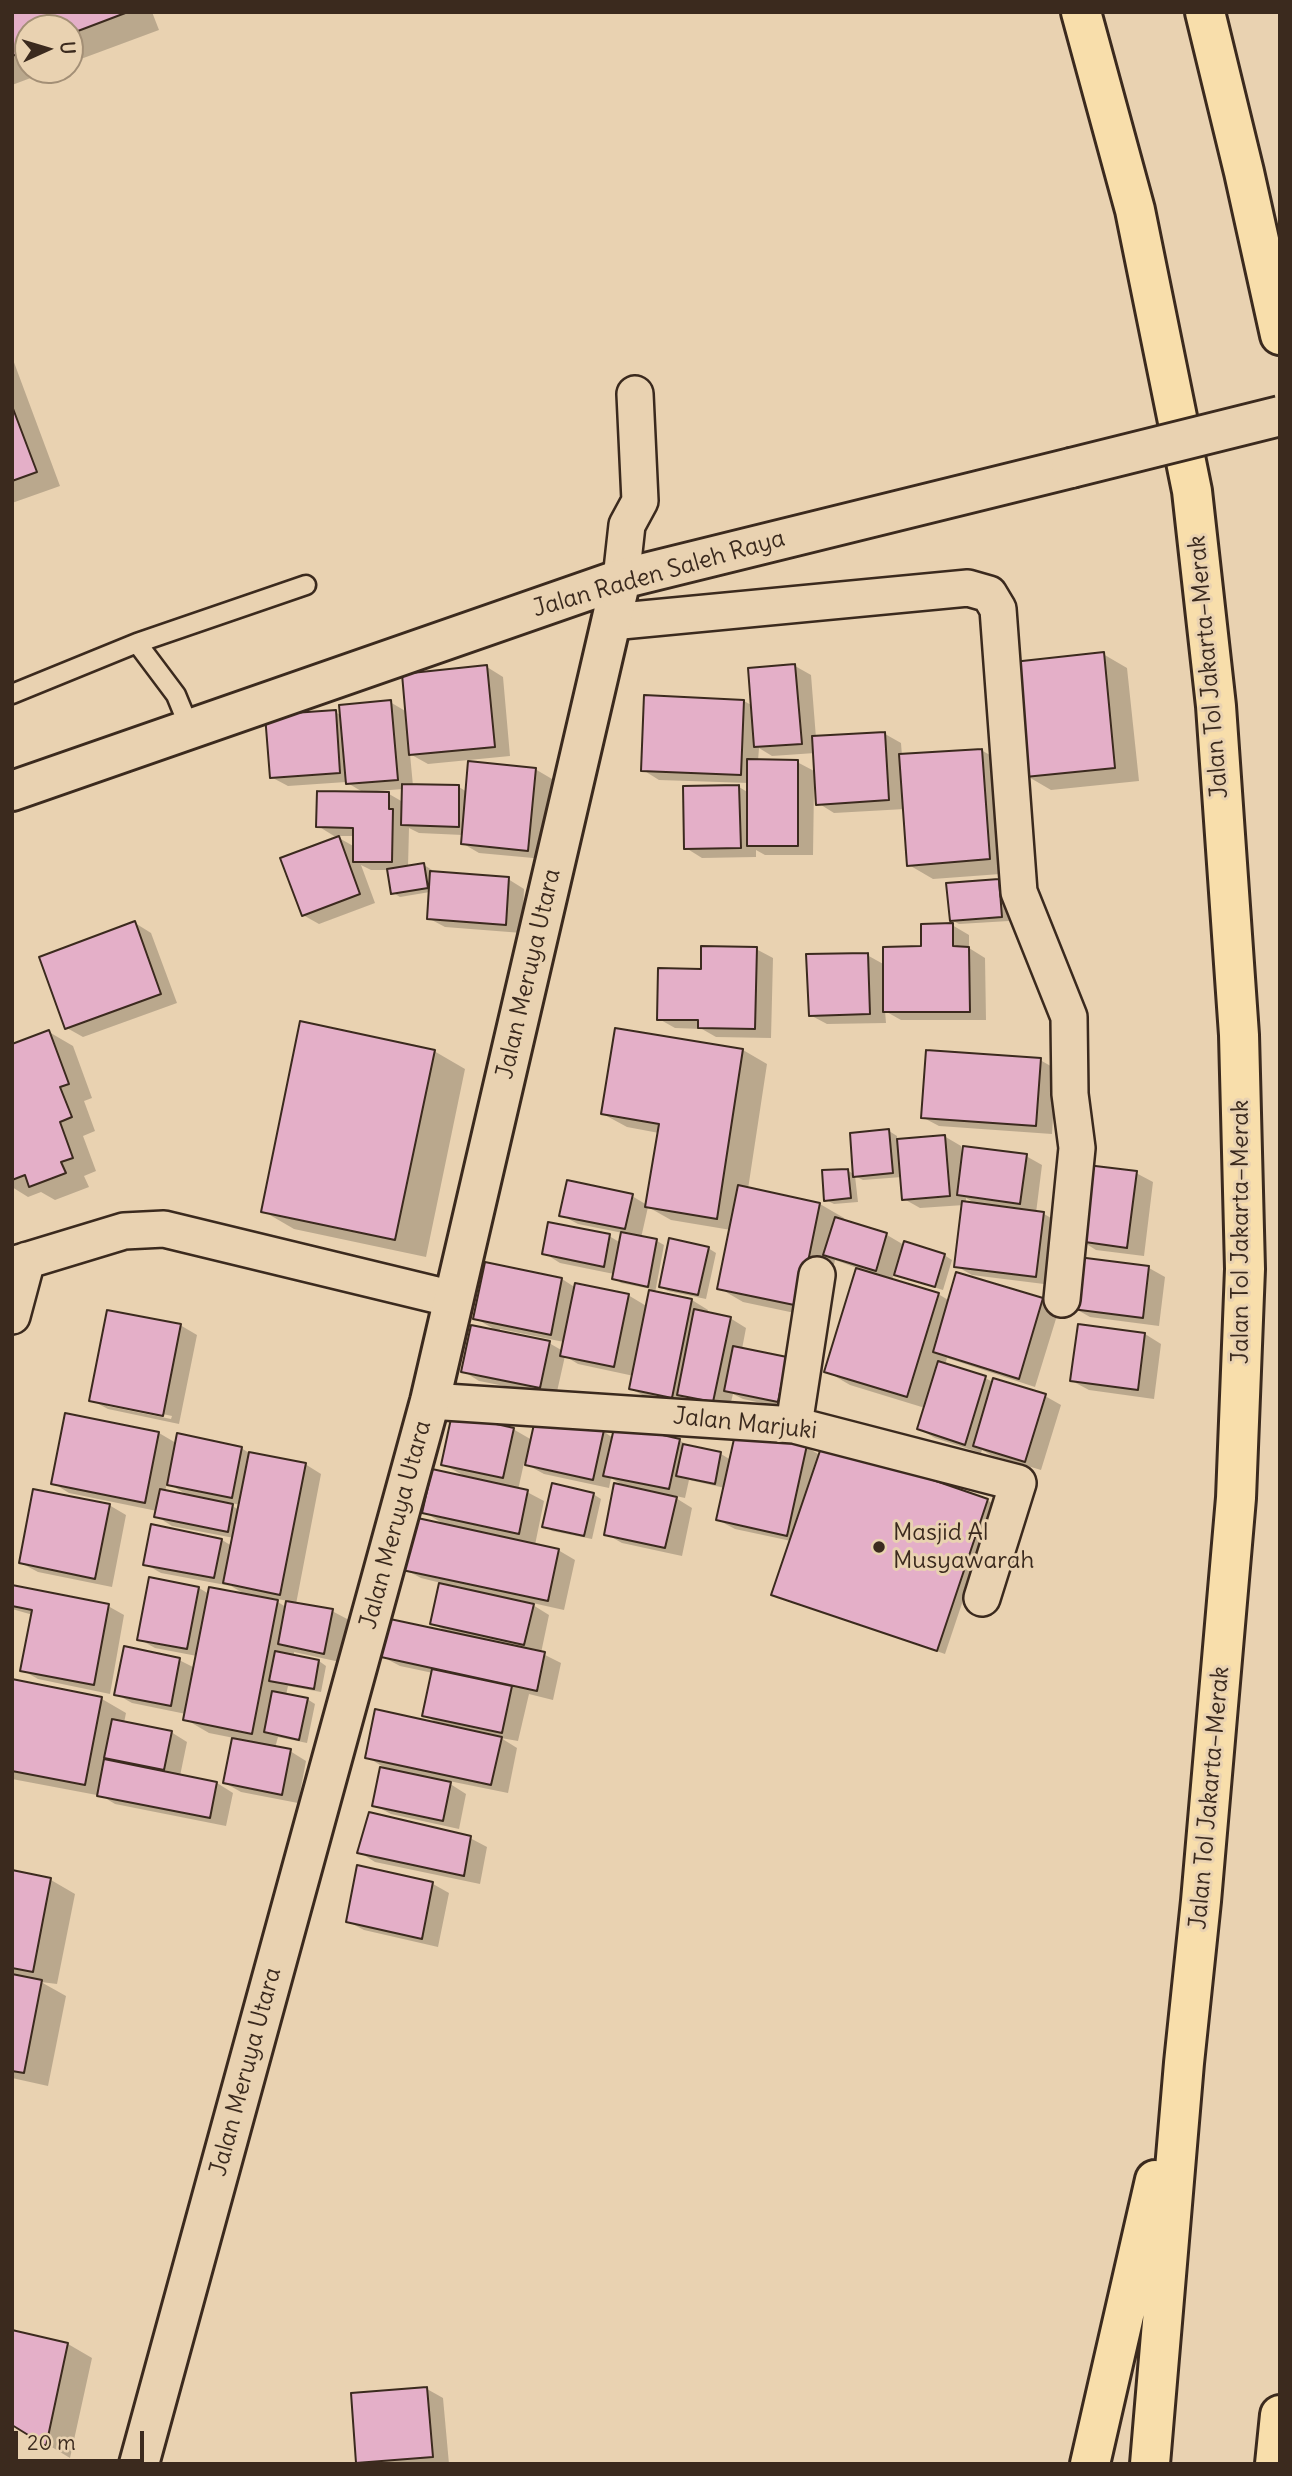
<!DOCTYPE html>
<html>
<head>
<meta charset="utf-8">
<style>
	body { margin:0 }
	#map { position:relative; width:1292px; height:2476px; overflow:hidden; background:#e9d2b1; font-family:Delius,sans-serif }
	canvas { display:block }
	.frame { position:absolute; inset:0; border:14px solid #3b2a1e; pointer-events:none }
	.north { position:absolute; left:14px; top:14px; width:70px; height:70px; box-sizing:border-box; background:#e9d2b1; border:2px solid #a38f76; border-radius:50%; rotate:86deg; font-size:19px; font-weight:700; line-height:28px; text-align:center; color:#3b2a1e }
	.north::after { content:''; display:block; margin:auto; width:24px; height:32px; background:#3b2a1e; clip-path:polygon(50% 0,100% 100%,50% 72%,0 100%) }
	.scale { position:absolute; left:14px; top:2431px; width:130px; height:32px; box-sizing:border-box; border:4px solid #3b2a1e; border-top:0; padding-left:9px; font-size:21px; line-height:24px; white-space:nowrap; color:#3b2a1e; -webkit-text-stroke:5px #e9d2b1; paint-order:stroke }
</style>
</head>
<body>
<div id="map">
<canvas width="1292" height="2476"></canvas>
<div class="frame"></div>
<div class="north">U</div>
<div class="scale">20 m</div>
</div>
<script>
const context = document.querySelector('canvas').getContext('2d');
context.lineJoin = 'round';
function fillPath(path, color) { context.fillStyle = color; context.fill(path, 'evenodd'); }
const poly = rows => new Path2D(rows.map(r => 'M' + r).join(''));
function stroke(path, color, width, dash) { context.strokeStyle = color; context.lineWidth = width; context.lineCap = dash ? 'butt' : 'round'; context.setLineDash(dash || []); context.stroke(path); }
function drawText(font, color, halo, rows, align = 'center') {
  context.font = font + ' Delius,sans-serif'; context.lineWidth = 6; context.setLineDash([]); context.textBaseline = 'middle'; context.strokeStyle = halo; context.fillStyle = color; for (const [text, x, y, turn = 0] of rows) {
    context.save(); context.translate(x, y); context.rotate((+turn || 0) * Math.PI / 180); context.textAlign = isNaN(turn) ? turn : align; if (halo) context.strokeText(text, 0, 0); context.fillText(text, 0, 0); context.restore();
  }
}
fillPath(poly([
	[12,12,152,12,159,30,70,63,70,28,28,28,28,70,52,70,12,85],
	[12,357,60,486,12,503],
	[1103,654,1127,668,1139,781,1051,790,1027,776],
	[795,666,811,675,816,738,885,734,901,743,902,756,981,750,1006,764,1014,873,933,879,909,865,905,809,834,813,818,803,817,787,814,787,813,855,765,855,756,850,756,857,702,858,686,848,739,787,749,793,749,783,659,780,643,770,744,701,753,706],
	[759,748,772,756,815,753,816,772,797,762,758,761],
	[487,667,503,677,510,756,428,764,410,754,413,786,459,787,467,792,535,769,552,779,544,859,479,853,462,843,463,835,419,833,409,828,408,867,424,865,432,870,432,873,508,879,524,889,522,933,445,927,428,918,430,892,400,897,392,892,389,870,371,870,361,865,375,903,319,924,303,915,339,838,355,847,355,836,334,836,318,826,366,794,346,782,288,786,271,777,335,712,342,716,390,702,407,712],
	[403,789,403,802,389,794,377,794,377,791],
	[998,881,1006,885,1009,921,959,924,951,920],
	[135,923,151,933,177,1003,83,1037,67,1028],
	[952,925,969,935,969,948,985,958,986,1020,901,1020,885,1011,886,1023,827,1024,810,1015,867,955,885,965,923,948],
	[756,949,773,958,771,1038,716,1037,702,1029,675,1028,659,1019,703,971],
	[49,1032,73,1046,92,1098,84,1101,95,1131,83,1136,96,1171,84,1176,89,1187,55,1200,41,1192,28,1197,12,1187,12,1046],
	[743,1050,767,1064,748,1189,820,1204,844,1218,843,1221,887,1235,904,1245,944,1255,952,1260,943,1290,904,1278,894,1273,892,1281,938,1294,950,1301,958,1275,1042,1300,1059,1309,1035,1387,947,1358,945,1365,985,1378,993,1382,1045,1396,1061,1405,1041,1470,991,1455,982,1450,981,1453,935,1438,919,1429,925,1408,850,1385,826,1371,857,1268,835,1260,823,1319,743,1302,719,1288,731,1230,671,1220,648,1207,641,1238,657,1241,664,1245,655,1293,692,1300,708,1310,707,1314,730,1318,746,1328,742,1349,786,1359,794,1410,743,1399,733,1394,729,1410,690,1400,688,1406,648,1398,631,1389,634,1376,578,1364,565,1356,556,1396,479,1381,463,1371,499,1332,475,1318,562,1279,576,1288,628,1295,648,1307,651,1289,621,1283,614,1278,614,1274,560,1263,544,1253,609,1236,621,1243,623,1233,578,1224,561,1215,632,1196,647,1205,659,1133,627,1127,603,1114],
	[500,1329,564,1342,563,1351,549,1343,500,1333],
	[434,1051,465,1069,426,1257,294,1229,263,1211],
	[1040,1060,1056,1069,1052,1134,939,1126,922,1117],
	[889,1131,897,1136,897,1140,944,1136,961,1146,962,1159,1026,1156,1042,1165,1036,1213,1044,1214,1060,1223,1052,1285,972,1275,956,1266,964,1205,920,1208,904,1199,902,1177,863,1180,855,1176,858,1202,834,1204,826,1200,847,1170,855,1175],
	[966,1198,978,1205,966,1204],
	[1136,1173,1153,1182,1144,1256,1096,1250,1080,1240],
	[708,1248,716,1253,706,1299,668,1291,661,1287],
	[1149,1268,1165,1277,1159,1326,1090,1317,1074,1308],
	[180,1325,197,1335,179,1424,108,1409,91,1400],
	[107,1402,172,1416,171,1419,107,1406],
	[1145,1334,1161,1344,1154,1399,1089,1390,1072,1381],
	[513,1429,532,1440,603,1431,613,1438,679,1440,692,1448,721,1454,731,1460,806,1447,820,1455,987,1500,995,1505,945,1654,773,1594,791,1541,735,1529,718,1520,725,1488,689,1480,685,1498,671,1495,692,1508,682,1556,622,1543,606,1534,626,1487,611,1478,609,1488,544,1474,524,1463,518,1490,527,1492,544,1501,535,1545,558,1550,575,1560,564,1610,528,1602,549,1615,541,1653,561,1663,553,1700,529,1694,518,1741,501,1738,517,1748,508,1793,444,1780,466,1794,459,1829,391,1814,374,1805,390,1771,367,1757,441,1725,424,1715,433,1673,400,1666,383,1657,449,1633,432,1623,441,1583,421,1578,404,1569,447,1526,424,1512,466,1477,443,1464],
	[159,1433,176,1443,241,1448,251,1454,305,1464,321,1474,296,1604,332,1611,349,1620,340,1662,294,1652,294,1656,319,1661,326,1666,321,1692,288,1686,286,1695,307,1699,315,1704,307,1743,278,1737,275,1748,290,1751,306,1761,298,1803,241,1792,225,1783,234,1738,209,1733,185,1719,186,1714,132,1703,116,1694,179,1660,195,1668,197,1656,155,1648,139,1639,199,1588,209,1594,248,1596,231,1586,161,1573,145,1564,152,1526,222,1540,232,1546,234,1538,172,1526,156,1516,157,1511,69,1493,53,1483],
	[167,1483,191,1497,165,1492],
	[226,1502,241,1505,239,1510],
	[272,1598,288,1601,286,1607,271,1598],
	[593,1494,601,1499,592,1539,552,1531,544,1526],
	[109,1505,126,1515,112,1587,38,1572,21,1563],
	[12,1587,108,1606,124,1615,110,1694,38,1679,22,1670,33,1615,12,1609],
	[12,1681,102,1699,126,1713,124,1723,171,1732,187,1742,180,1776,217,1783,233,1793,226,1826,115,1804,102,1796,12,1779],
	[470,1838,487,1847,480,1884,375,1862,359,1852],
	[359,1868,433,1884,449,1893,438,1947,364,1930,347,1921],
	[12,1872,51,1880,75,1894,57,1984,41,1982,66,1996,48,2086,12,2078],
	[68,2344,92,2358,70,2458,12,2423],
	[427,2389,443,2398,449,2464,358,2462]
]), '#0003');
const building = poly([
	[12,12,128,12,70,34,70,28,28,28,28,50,12,56,12,12],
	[12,406,37,472,12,481,12,406],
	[1104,652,1115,768,1025,777,1013,662,1104,652],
	[795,664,802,744,754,747,748,668,795,664],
	[487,665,495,747,409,755,402,674,487,665],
	[644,695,744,700,741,775,641,771,644,695],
	[391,700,398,780,346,784,339,705,391,700],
	[336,710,340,773,270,778,265,715,336,710],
	[885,732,889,800,816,805,812,736,885,732],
	[982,749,990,859,907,866,899,754,982,749],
	[747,759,798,760,798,846,747,846,747,759],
	[468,761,536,768,528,851,461,844,468,761],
	[402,784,459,785,459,827,401,825,402,784],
	[739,785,741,848,684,849,683,786,739,785],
	[317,791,389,792,389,809,393,809,392,862,353,862,353,828,316,827,317,791],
	[339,836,360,894,302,916,280,858,339,836],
	[424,863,428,888,391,894,387,869,424,863],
	[430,871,509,877,506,925,427,919,430,871],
	[999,879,1002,917,950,921,946,883,999,879],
	[135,921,161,994,65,1029,39,957,135,921],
	[953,923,953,946,969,947,970,1012,883,1012,883,947,921,946,921,924,953,923],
	[701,946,757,947,755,1029,698,1028,698,1020,657,1020,658,968,701,969,701,946],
	[868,953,870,1014,809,1016,806,954,868,953],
	[300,1021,435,1050,395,1240,261,1212,300,1021],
	[615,1028,743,1049,717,1219,645,1207,659,1124,601,1114,615,1028],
	[49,1030,69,1084,60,1087,72,1117,60,1122,73,1158,61,1162,66,1173,29,1187,25,1175,12,1180,12,1044,49,1030],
	[926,1050,1041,1058,1036,1126,921,1118,926,1050],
	[889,1129,893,1173,853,1177,850,1133,889,1129],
	[945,1135,950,1196,902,1200,897,1139,945,1135],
	[963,1146,1027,1154,1020,1204,957,1195,963,1146],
	[1087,1165,1137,1171,1127,1248,1078,1241,1087,1165],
	[848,1169,851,1198,824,1201,822,1170,848,1169],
	[567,1180,633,1194,625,1229,559,1216,567,1180],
	[738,1185,820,1203,799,1306,717,1289,738,1185],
	[962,1201,1044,1212,1036,1277,954,1267,962,1201],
	[835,1217,887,1233,876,1271,823,1255,835,1217],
	[548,1222,610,1234,604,1267,542,1254,548,1222],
	[621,1232,657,1239,648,1287,612,1279,621,1232],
	[669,1238,709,1247,698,1295,659,1287,669,1238],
	[904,1241,945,1254,935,1287,894,1275,904,1241],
	[1078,1257,1149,1266,1143,1318,1072,1309,1078,1257],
	[485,1262,562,1278,551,1335,473,1319,485,1262],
	[856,1268,939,1293,907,1397,824,1372,856,1268],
	[956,1272,1043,1298,1019,1379,933,1352,956,1272],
	[575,1283,629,1294,614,1367,560,1356,575,1283],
	[649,1290,692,1299,672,1398,629,1389,649,1290],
	[694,1309,731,1317,713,1402,677,1395,694,1309],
	[107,1310,181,1324,163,1416,89,1401,107,1310],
	[1078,1324,1145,1333,1138,1390,1070,1381,1078,1324],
	[471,1325,550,1341,540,1388,461,1372,471,1325],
	[733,1346,787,1357,778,1402,724,1391,733,1346],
	[938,1361,986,1376,965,1445,917,1429,938,1361],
	[993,1378,1046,1394,1025,1462,973,1446,993,1378],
	[65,1413,159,1432,145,1503,51,1484,65,1413],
	[452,1414,514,1428,503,1478,441,1465,452,1414],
	[536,1415,604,1430,593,1480,525,1465,536,1415],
	[615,1424,680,1439,669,1489,603,1476,615,1424],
	[736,1430,807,1445,787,1536,716,1520,736,1430],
	[177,1433,242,1447,232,1498,167,1485,177,1433],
	[823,1442,988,1499,937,1651,771,1595,823,1442],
	[683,1444,721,1452,715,1484,676,1476,683,1444],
	[249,1452,306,1463,280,1595,223,1583,249,1452],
	[432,1469,528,1490,519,1534,422,1513,432,1469],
	[552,1483,594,1493,584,1536,542,1527,552,1483],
	[614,1483,677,1497,665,1548,604,1535,614,1483],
	[33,1489,110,1504,95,1579,19,1563,33,1489],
	[160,1489,233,1504,228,1532,154,1517,160,1489],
	[413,1517,559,1549,548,1601,402,1570,413,1517],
	[151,1524,222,1539,214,1578,143,1565,151,1524],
	[149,1577,199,1587,187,1649,137,1640,149,1577],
	[439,1583,534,1604,524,1645,430,1624,439,1583],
	[12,1585,109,1604,94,1685,20,1671,32,1610,12,1606,12,1585],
	[209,1587,278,1600,252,1734,183,1720,209,1587],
	[286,1601,333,1609,324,1654,278,1644,286,1601],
	[390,1619,545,1652,537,1691,381,1657,390,1619],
	[124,1646,180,1658,171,1706,114,1695,124,1646],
	[275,1651,319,1660,314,1689,269,1681,275,1651],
	[432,1669,512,1686,502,1733,422,1716,432,1669],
	[12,1679,102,1697,85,1785,12,1771,12,1679],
	[272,1691,308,1698,299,1740,264,1732,272,1691],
	[375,1709,502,1737,491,1785,365,1758,375,1709],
	[112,1719,172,1731,164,1770,104,1758,112,1719],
	[232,1738,291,1749,282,1795,223,1783,232,1738],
	[104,1759,217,1782,210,1818,97,1796,104,1759],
	[380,1767,451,1782,443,1821,372,1806,380,1767],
	[369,1812,471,1836,464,1876,357,1853,369,1812],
	[357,1865,433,1882,422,1939,346,1922,357,1865],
	[12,1870,51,1878,33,1972,12,1968,12,1870],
	[12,1974,42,1980,24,2073,12,2071,12,1974],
	[12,2330,68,2343,46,2446,12,2425,12,2330],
	[427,2387,433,2457,356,2463,351,2393,427,2387]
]);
fillPath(building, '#e4afc8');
stroke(building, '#3b2a1e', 2);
const lane = poly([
	[137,643,306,585],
	[12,694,137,643,176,695,190,729]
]);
const street = poly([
	[621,579,627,525,640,501,635,394],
	[611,622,968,588,989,594,998,609,1019,892,1069,1017,1070,1094,1077,1148,1062,1299],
	[12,1265,124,1231,164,1229,453,1299],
	[12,1316,27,1260],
	[430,1401,794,1425,1018,1483,982,1598],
	[794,1425,817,1275]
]);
const secondary = poly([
	[12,791,621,579,1071,468],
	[139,2464,430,1401,621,579]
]);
const highway = poly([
	[1081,12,1135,210,1192,491,1216,706,1239,1035,1245,1269,1236,1498,1201,1901,1184,2063,1150,2464],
	[1205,12,1244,172,1280,335],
	[1090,2464,1155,2180],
	[1275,2464,1280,2415]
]);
stroke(lane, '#3b2a1e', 23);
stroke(street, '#3b2a1e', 40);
stroke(secondary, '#3b2a1e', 44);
stroke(highway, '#3b2a1e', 44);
stroke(lane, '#e9d2b1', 18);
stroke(street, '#e9d2b1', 35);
stroke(secondary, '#e9d2b1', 38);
stroke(highway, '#f8deab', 38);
const secondaryBridge = poly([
	[1071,468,1280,416]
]);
stroke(secondaryBridge, '#3b2a1e', 44, []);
stroke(secondaryBridge, '#e9d2b1', 38);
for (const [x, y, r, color] of [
	[879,1547,7,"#3b2a1e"]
]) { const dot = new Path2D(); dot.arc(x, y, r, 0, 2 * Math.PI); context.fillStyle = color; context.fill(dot); stroke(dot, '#e9d2b1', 2.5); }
drawText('24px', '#3b2a1e', '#e9d2b1', [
	["Jalan Raden Saleh Raya",659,574,-16],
	["Jalan Tol Jakarta–Merak",1209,667,-95],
	["Jalan Meruya Utara",529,974,-77],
	["Jalan Tol Jakarta–Merak",1241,1232,-90],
	["Jalan Marjuki",745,1424,6],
	["Jalan Meruya Utara",396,1525,-75],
	["Jalan Tol Jakarta–Merak",1210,1798,-85],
	["Jalan Meruya Utara",246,2072,-75]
]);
drawText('24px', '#3b2a1e', '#e9d2b1', [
	["Masjid Al",893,1533],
	["Musyawarah",893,1561]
], 'left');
</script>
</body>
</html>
